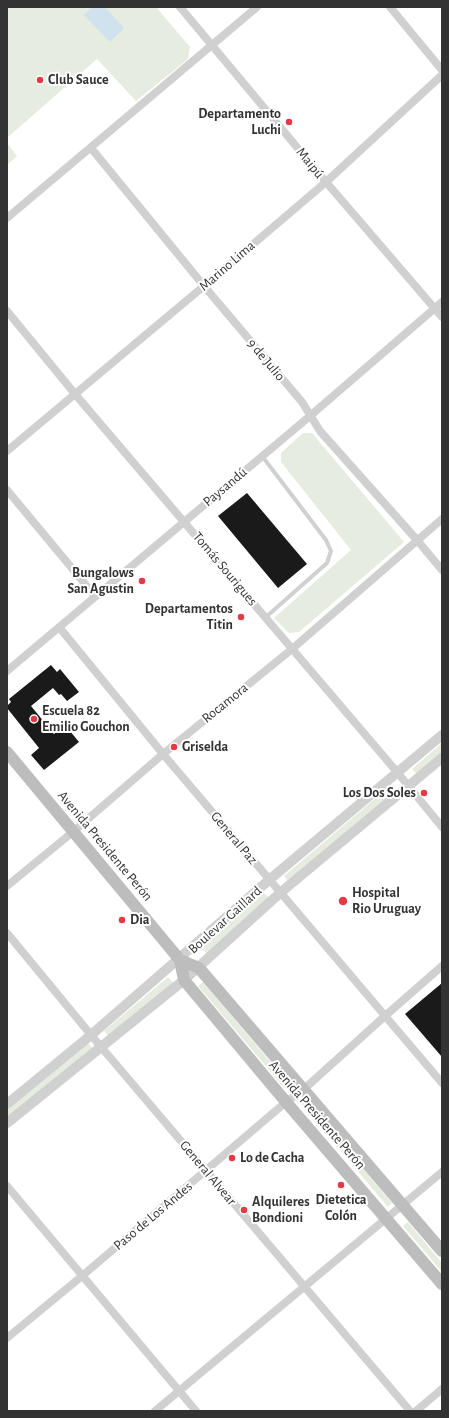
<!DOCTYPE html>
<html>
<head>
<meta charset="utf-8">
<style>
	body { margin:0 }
	#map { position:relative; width:449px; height:1418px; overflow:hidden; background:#fff; font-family:"Alegreya Sans",sans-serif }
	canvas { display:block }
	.frame { position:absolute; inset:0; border:8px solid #333; pointer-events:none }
</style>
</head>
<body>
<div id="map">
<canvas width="449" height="1418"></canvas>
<div class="frame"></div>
</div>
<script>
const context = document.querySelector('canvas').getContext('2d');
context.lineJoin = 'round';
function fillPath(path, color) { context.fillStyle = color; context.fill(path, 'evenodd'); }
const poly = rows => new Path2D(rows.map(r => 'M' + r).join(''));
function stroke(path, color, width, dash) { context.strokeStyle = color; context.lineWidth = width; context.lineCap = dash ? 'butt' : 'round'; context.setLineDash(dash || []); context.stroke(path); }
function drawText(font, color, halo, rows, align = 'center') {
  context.font = font + ' "Alegreya Sans",sans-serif'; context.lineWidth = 4; context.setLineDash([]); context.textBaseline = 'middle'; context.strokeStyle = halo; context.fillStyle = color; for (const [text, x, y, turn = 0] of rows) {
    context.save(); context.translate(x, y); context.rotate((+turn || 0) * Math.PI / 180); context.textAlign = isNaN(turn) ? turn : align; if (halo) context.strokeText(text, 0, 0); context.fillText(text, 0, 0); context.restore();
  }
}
fillPath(poly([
	[7,7,156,7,190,47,188,59,136,101,97,59,7,138],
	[7,143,17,156,7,165],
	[303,433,312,433,404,542,299,632,289,633,274,618,351,550,281,462,281,453],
	[442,743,442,754,418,775,412,769],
	[391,785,396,791,289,883,284,876],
	[263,892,269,898,207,954,201,947],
	[168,977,174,984,110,1038,104,1031],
	[203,982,290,1085,285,1089,198,986],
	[88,1043,93,1049,7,1121,7,1110],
	[305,1100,392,1203,388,1207,301,1104],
	[408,1222,442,1263,442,1272,403,1226]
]), '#e6ecdf');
fillPath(poly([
	[92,7,105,7,124,28,110,42,84,15]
]), '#cfe2ee');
fillPath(poly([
	[247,493,307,564,278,588,218,516],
	[51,665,57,672,60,669,79,692,67,701,61,694,59,695,53,688,31,706,54,734,65,725,79,742,44,770,31,755,39,748,7,708,7,706,11,702,9,699],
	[442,983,442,1057,405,1014]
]), '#1a1a1a');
stroke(poly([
	[262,456,326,540,331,551,327,563,266,617]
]), '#d0d0d0', 4);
stroke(poly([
	[180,7,326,182,442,317],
	[390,7,442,70],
	[91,148,204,286,302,402,320,431,417,540,442,570],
	[7,218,257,7],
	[7,311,75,394,397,772,442,827],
	[7,451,204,286,326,182,442,75],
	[7,490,95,596],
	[59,627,163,754,442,1083],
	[7,671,310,416,442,302],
	[7,886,74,831,163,754,292,649,442,519],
	[7,933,91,1035,410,1411],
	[7,1186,196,1411],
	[7,1338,82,1276,286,1102,303,1090,385,1016,442,966],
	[155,1411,442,1172],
	[416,1411,442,1389]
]), '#d0d0d0', 8);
stroke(poly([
	[7,1104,91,1035,269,880,442,735],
	[7,1123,184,980,280,893,442,758]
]), '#d0d0d0', 10);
stroke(poly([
	[7,752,180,960,199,968,442,1251],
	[180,960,184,980,286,1102,442,1284]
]), '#bdbdbd', 12);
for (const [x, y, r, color] of [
	[40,80,4,"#e63946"],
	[289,122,4,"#e63946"],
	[142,581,4,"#e63946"],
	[241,617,4,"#e63946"],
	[34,719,4,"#e63946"],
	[174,747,4,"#e63946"],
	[424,793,4,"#e63946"],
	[343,901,5,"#e63946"],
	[122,920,4,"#e63946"],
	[232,1158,4,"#e63946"],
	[341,1185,4,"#e63946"],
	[244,1210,4,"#e63946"]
]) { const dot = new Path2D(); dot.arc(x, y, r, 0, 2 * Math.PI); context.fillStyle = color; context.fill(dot); stroke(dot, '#fff', 1.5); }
drawText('bold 14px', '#333', '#fff', [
	["Club Sauce",48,80],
	["Departamento",281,114,"right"],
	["Luchi",281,130,"right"],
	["Bungalows",134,573,"right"],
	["San Agustin",134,589,"right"],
	["Departamentos",233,609,"right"],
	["Titin",233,625,"right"],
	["Escuela 82",42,711],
	["Emilio Gouchon",42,727],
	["Griselda",182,747],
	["Los Dos Soles",416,793,"right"],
	["Hospital",352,893],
	["Rio Uruguay",352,909],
	["Dia",130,920],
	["Lo de Cacha",240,1158],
	["Dietetica",341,1200,"center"],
	["Colón",341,1216,"center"],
	["Alquileres",252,1202],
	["Bondioni",252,1218]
], 'left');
drawText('14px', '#333', '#fff', [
	["Maipú",310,163,51],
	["Marino Lima",227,266,-41],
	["9 de Julio",266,360,50],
	["Paysandú",225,487,-40],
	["Tomás Sourigues",225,569,50],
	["Rocamora",225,703,-39],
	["General Paz",234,838,50],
	["Avenida Presidente Perón",105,846,50],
	["Boulevar Gaillard",225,920,-42],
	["Avenida Presidente Perón",317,1115,49],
	["General Alvear",208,1173,50],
	["Paso de Los Andes",153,1216,-40]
]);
</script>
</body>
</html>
